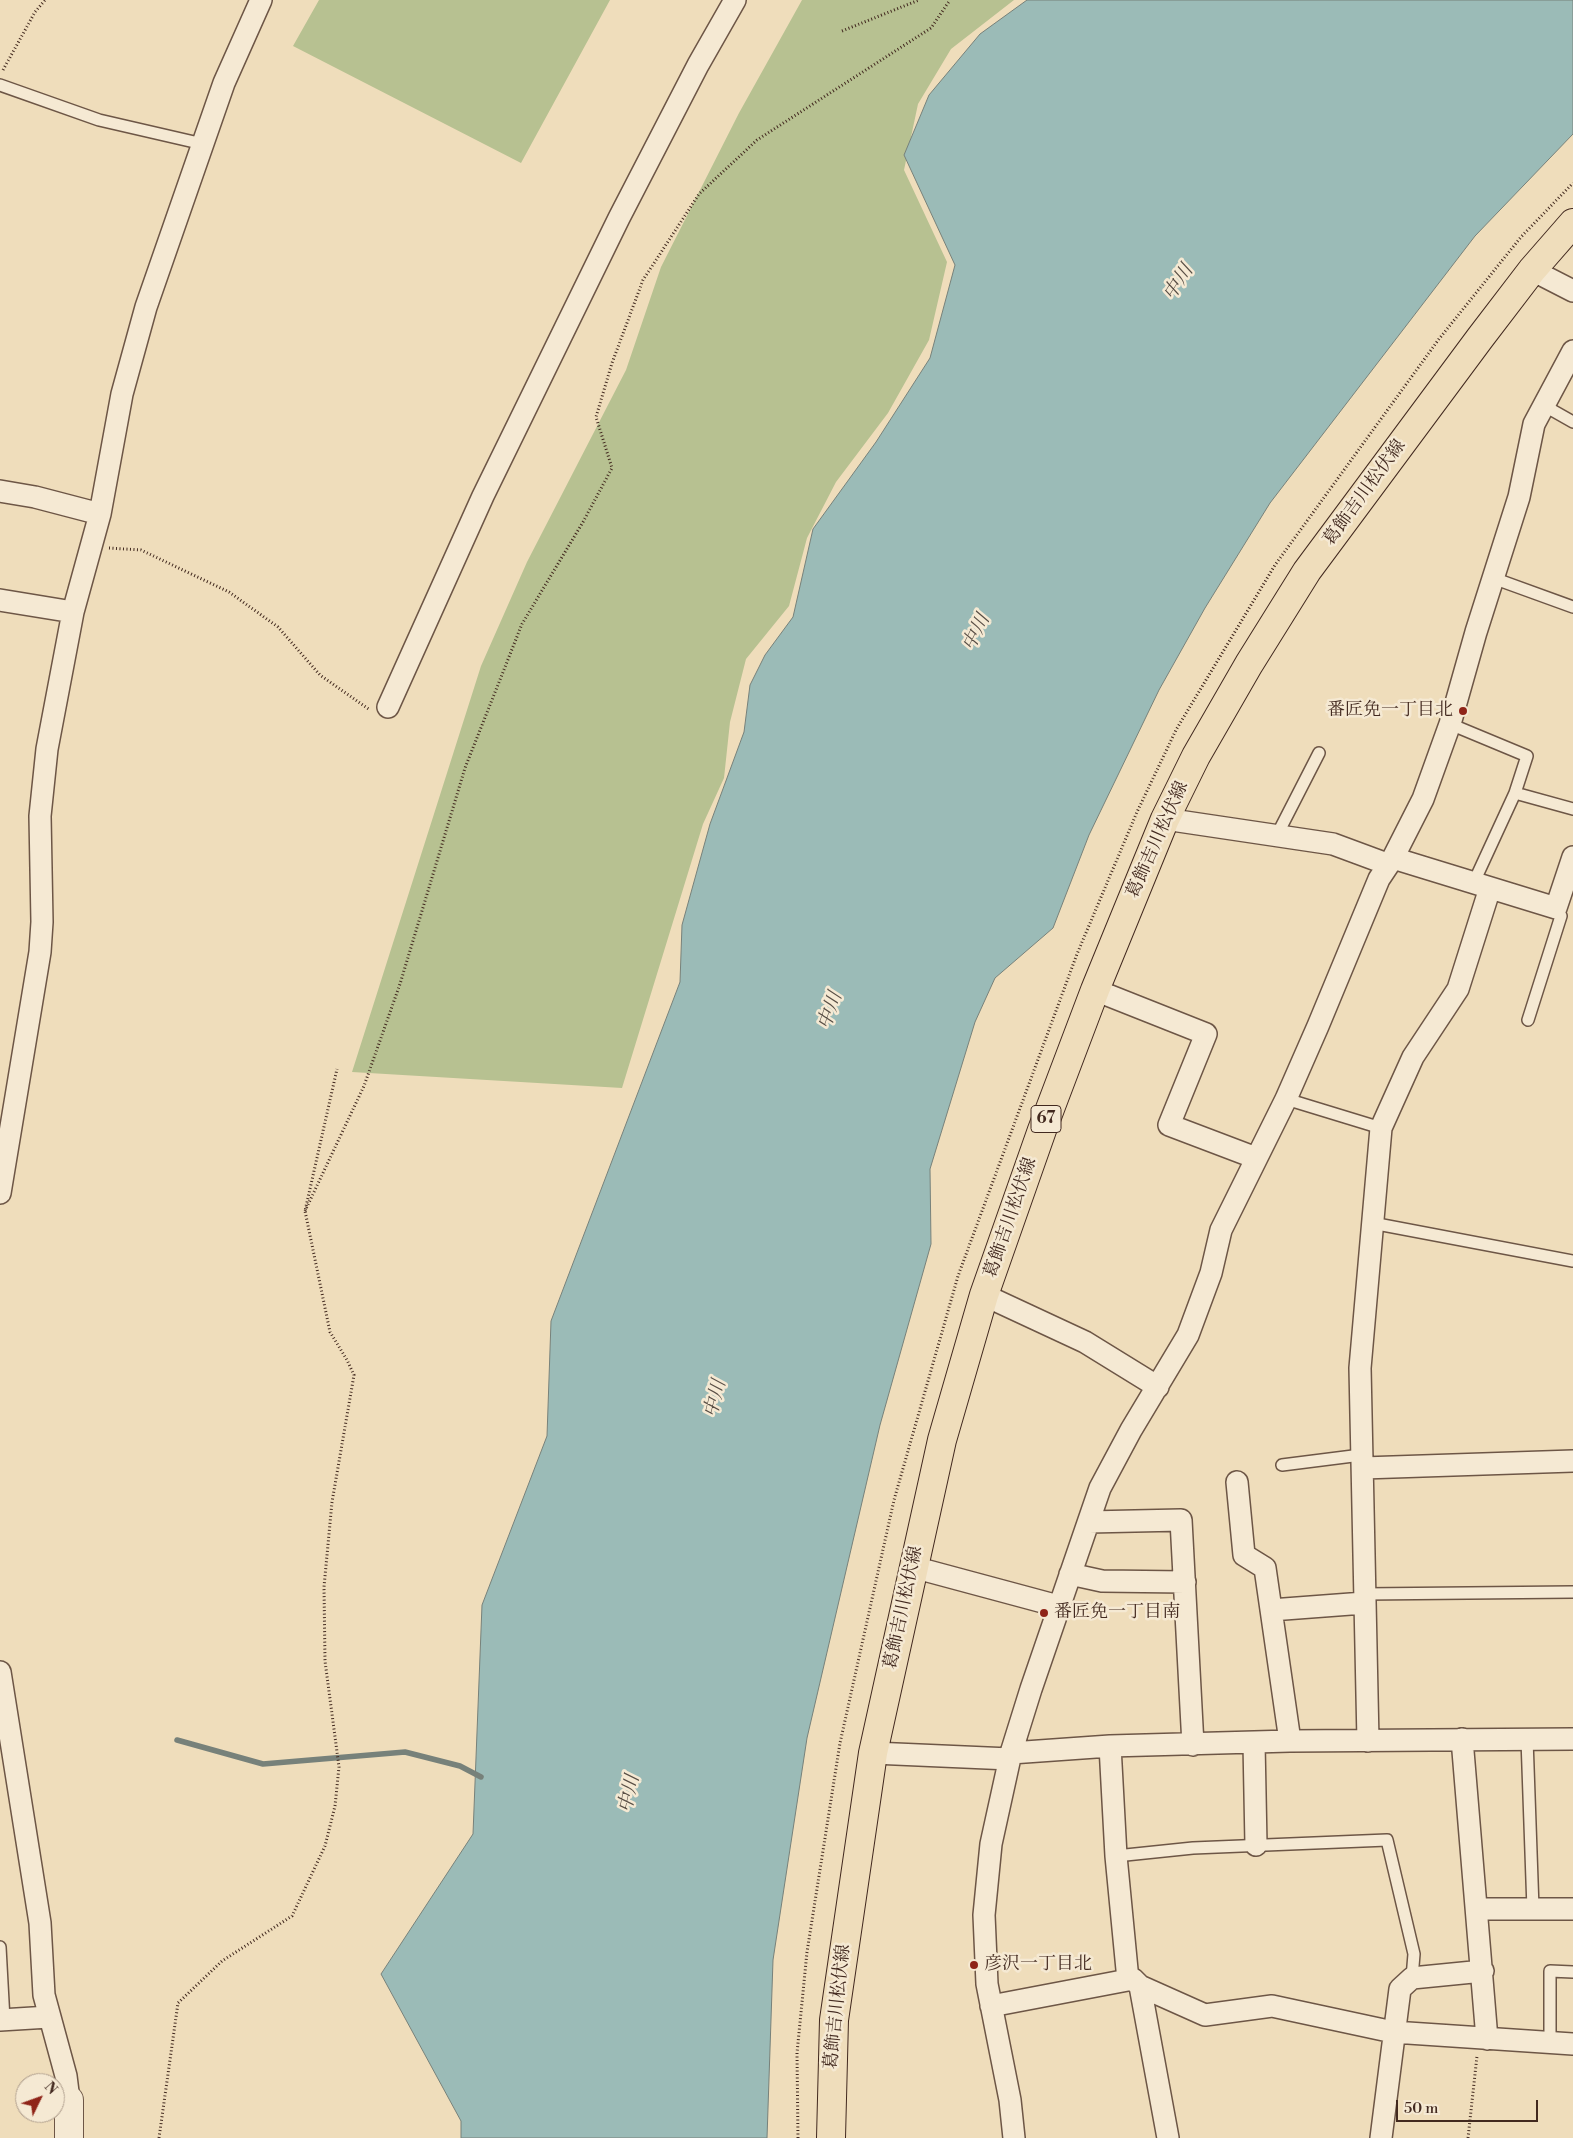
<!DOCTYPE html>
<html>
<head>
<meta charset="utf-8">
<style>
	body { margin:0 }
	#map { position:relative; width:1573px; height:2138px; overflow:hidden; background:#efddbb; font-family:"Libre Bodoni",serif }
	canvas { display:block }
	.north { position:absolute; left:15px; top:2073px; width:50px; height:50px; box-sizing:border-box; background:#f5e9d3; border:1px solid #ad9c8b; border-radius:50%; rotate:48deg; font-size:14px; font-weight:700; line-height:20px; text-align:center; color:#42291f }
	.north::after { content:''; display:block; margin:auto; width:18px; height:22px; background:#8f2418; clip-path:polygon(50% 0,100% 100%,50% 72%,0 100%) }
	.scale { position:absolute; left:1396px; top:2100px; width:142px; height:22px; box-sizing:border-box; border:2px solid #42291f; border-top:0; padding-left:6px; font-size:15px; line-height:18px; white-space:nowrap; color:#42291f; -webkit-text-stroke:4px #f5e9d3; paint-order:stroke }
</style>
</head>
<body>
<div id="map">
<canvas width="1573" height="2138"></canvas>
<div class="north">N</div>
<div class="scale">50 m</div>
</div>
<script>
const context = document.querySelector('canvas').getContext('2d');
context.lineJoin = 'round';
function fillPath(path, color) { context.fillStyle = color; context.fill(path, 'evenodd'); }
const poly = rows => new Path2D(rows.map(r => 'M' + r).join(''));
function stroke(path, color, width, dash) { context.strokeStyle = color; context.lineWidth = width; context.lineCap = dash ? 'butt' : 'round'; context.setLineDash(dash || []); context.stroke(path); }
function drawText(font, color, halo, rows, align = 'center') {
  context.font = font + ' "Libre Bodoni","Noto Serif JP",serif'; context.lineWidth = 5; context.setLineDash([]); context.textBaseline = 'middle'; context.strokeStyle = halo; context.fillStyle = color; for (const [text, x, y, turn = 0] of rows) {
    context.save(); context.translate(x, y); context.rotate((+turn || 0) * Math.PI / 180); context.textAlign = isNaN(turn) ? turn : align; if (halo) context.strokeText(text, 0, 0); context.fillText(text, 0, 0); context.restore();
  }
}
fillPath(poly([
	[319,0,610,0,521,163,293,46],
	[802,0,1014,0,951,49,918,104,904,170,947,262,929,340,888,413,836,482,807,538,789,606,746,659,730,722,724,778,703,824,622,1088,352,1072,481,666,527,562,626,370,661,267,739,113]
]), '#b7c191');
const water = poly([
	[1027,0,1573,0,1573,134,1475,236,1270,503,1205,608,1159,690,1089,835,1053,928,995,978,975,1022,930,1169,931,1244,880,1425,807,1738,773,1960,767,2138,461,2138,461,2121,381,1974,473,1834,482,1605,547,1436,551,1321,680,982,682,925,710,824,744,732,750,685,765,655,793,617,813,529,876,442,930,358,955,265,904,155,929,95,980,34,1027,0]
]);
fillPath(water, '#9bbbb7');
stroke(water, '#77817a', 1);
stroke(poly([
	[177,1740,263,1764,405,1752,460,1766,481,1777]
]), '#77817a', 5.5);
const service = poly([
	[0,85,99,120,203,144],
	[1543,405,1573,422],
	[1493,578,1573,607],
	[1450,724,1527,756,1515,793],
	[1277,835,1319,753],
	[1474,882,1515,793,1573,809],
	[1528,1020,1561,916,1556,908],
	[1286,1099,1381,1128],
	[1372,1223,1573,1261],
	[1282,1465,1361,1455],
	[1364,1594,1573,1592],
	[1527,1739,1533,1909],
	[1116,1856,1193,1848,1387,1840,1414,1954,1412,1978],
	[0,1947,4,2020],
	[1550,2042,1550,1971,1573,1972]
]);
const minor = poly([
	[1532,270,1573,291],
	[0,491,35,497,100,514],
	[0,600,73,612],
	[388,707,483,496,619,218,698,65,735,0],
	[1165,819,1333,844,1387,864],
	[1393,858,1556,908,1573,857],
	[1095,990,1206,1034,1169,1125,1256,1158],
	[0,1193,40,952,42,922,40,816,47,749,73,612,100,514,122,394,146,307,224,83,261,0],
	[984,1295,1085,1342,1158,1387],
	[1363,1468,1573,1461],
	[1237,1482,1244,1555,1265,1568,1290,1741],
	[1089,1522,1181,1520,1193,1745],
	[913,1567,1058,1606],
	[1070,1574,1102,1581,1185,1582],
	[1271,1610,1364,1603],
	[0,1672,40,1923,44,1995,66,2076,69,2100],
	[1462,1739,1487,2039],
	[1368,1741,1360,1368,1381,1128,1413,1057,1458,989,1490,888],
	[1254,1743,1256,1845],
	[1110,1746,1116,1856,1128,1980],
	[873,1753,1010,1759],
	[1011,1753,1110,1746,1290,1741,1573,1739],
	[1477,1909,1573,1909],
	[1140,1986,1168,2138],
	[991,2006,1133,1979,1140,1986,1205,2015,1272,2006,1393,2032,1573,2044],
	[0,2020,49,2017],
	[1014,2138,1010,2100,987,1984,984,1915,991,1844,1011,1753,1031,1689,1100,1488,1131,1430,1188,1335,1211,1273,1221,1230,1286,1099,1318,1026,1379,879,1393,858,1423,799,1450,724,1476,632,1519,497,1534,424,1573,351],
	[1381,2138,1400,1989,1412,1978,1483,1971]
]);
const tertiary = poly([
	[69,2100,69,2138]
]);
const primary = poly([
	[831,2138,834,2020,873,1753,942,1440,984,1295,1042,1130,1095,990,1165,819,1196,756,1249,664,1307,571,1480,338,1532,270,1573,223]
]);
stroke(service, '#6d5646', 14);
stroke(minor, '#6d5646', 24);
stroke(tertiary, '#6d5646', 30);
stroke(primary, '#42291f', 30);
stroke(poly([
	[842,31,919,0],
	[3,70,35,12,45,0],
	[109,548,141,550,229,592,278,627,320,675,370,710],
	[305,1211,364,1086,400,984,465,768,522,624,583,522,612,468,596,417,612,363,643,280,699,194,757,140,931,28,950,0],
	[159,2138,178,2003,222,1961,292,1916,325,1846,335,1806,339,1767,325,1661,324,1587,332,1502,354,1375,347,1360,330,1332,305,1211,337,1069],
	[798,2138,797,2053,807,1952,840,1743,894,1500,958,1276,1077,954,1137,812,1176,730,1275,565,1439,339,1521,237,1573,183],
	[1468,2138,1477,2056]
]), '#42291f', 3, [1, 2.5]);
stroke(service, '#f5e9d3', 11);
stroke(minor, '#f5e9d3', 21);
stroke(tertiary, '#f5e9d3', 28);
stroke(primary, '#efddbb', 28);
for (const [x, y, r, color] of [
	[1463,711,5,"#8f2418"],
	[1044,1613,5,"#8f2418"],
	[974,1965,5,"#8f2418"]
]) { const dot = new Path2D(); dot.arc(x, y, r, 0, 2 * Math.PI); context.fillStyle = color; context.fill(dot); stroke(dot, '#f5e9d3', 2); }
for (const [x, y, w] of [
	[1046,1119,30]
]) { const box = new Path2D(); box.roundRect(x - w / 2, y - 13.5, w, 27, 4); context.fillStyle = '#f5e9d3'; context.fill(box); stroke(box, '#42291f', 1); }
drawText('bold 16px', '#42291f', null, [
	["67",1046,1119]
]);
drawText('18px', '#42291f', '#f5e9d3', [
	["葛飾吉川松伏線",1365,493,-54],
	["葛飾吉川松伏線",1158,840,-66],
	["葛飾吉川松伏線",1011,1218,-71],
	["葛飾吉川松伏線",904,1608,-78],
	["葛飾吉川松伏線",838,2007,-84]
]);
drawText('18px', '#42291f', '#f5e9d3', [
	["番匠免一丁目北",1453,711,"right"],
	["番匠免一丁目南",1054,1613],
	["彦沢一丁目北",984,1965]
], 'left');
drawText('italic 19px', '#584e45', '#f5e9d3', [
	["中川",1179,283,-57],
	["中川",977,633,-64],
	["中川",831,1011,-71],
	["中川",716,1399,-76],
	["中川",630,1794,-78]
]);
</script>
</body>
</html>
